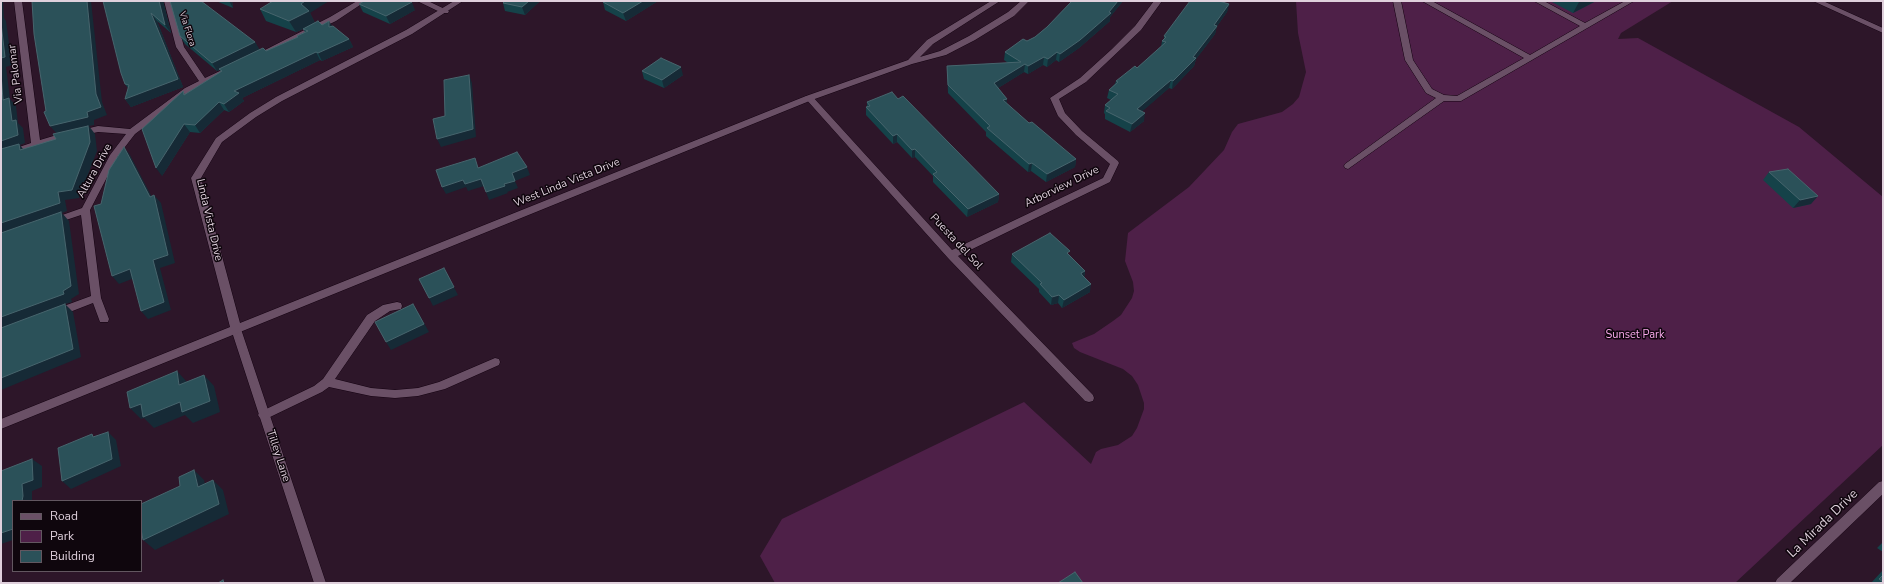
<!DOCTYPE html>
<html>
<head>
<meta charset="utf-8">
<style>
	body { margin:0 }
	#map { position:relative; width:1884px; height:584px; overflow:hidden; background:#2d1629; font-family:"Nunito Sans",sans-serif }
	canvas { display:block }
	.frame { position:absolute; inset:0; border:2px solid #dfd0dc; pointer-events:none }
	.legend { position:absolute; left:12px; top:500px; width:130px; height:72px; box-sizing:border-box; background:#0f060d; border:1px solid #625760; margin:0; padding:5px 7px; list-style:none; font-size:12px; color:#dfd0dc }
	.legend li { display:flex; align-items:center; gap:8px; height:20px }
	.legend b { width:20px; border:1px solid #625760 }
</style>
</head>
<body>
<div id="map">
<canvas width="1884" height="584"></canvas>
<div class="frame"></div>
<ul class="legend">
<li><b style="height:5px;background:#6a5066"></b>Road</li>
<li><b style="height:11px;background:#4e2048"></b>Park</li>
<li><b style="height:11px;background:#2b5159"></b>Building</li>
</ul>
</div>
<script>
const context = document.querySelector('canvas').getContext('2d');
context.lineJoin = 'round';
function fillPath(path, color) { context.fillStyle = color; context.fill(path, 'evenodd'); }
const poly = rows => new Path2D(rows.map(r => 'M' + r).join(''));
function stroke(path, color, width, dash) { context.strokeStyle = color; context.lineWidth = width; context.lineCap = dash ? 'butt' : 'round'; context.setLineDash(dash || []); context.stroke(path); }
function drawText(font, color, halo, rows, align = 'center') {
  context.font = font + ' "Nunito Sans",sans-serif'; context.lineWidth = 3; context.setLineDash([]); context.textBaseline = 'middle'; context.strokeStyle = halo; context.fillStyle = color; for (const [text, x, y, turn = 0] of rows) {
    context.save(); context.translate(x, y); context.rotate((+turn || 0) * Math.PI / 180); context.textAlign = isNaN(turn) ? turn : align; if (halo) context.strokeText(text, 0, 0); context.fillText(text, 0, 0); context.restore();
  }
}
fillPath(poly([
	[1296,1,1673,1,1621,33,1618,39,1638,38,1799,127,1883,197,1883,445,1735,583,775,583,760,556,782,519,1024,402,1091,464,1096,452,1101,449,1118,445,1132,436,1137,428,1144,409,1144,403,1138,385,1132,376,1123,369,1080,352,1074,348,1072,343,1094,334,1113,321,1121,315,1132,298,1134,291,1133,282,1125,261,1128,233,1189,187,1224,150,1232,132,1238,124,1282,112,1293,104,1299,97,1306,72,1298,33]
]), '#4e2048');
const lane = poly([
	[14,1,22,1,40,140,60,134,64,137,63,139,1,159,1,153,31,143,14,1],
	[164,1,172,1,184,47,205,78,222,70,226,73,191,92,135,134,118,156,90,210,101,298,109,319,108,322,100,322,93,303,57,317,53,316,52,313,53,310,91,296,81,215,54,224,49,221,51,219,82,208,110,155,126,134,98,132,80,136,76,133,77,131,98,126,130,129,185,88,199,81,176,47,164,1],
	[357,1,366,1,336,21,266,55,260,55,259,53,330,17,357,1],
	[1393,1,1401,1,1413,60,1432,89,1444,95,1457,96,1524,58,1422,1,1432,1,1530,55,1580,26,1534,1,1544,1,1585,23,1625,1,1634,1,1461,101,1444,101,1348,169,1345,168,1344,166,1345,164,1436,98,1426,93,1405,60,1393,1],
	[397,302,401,303,402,306,401,309,390,311,375,321,335,379,371,388,395,390,418,388,439,382,495,358,499,359,500,362,499,365,445,389,418,396,395,398,371,396,329,387,322,392,268,418,264,420,260,418,258,415,260,412,314,386,323,379,367,315,383,305,397,302]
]);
const street = poly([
	[417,1,428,1,449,11,448,13,442,13,417,1],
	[1154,1,1162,1,1141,30,1086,82,1059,99,1065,113,1082,131,1118,161,1119,163,1110,182,958,256,1093,395,1094,398,1093,401,1089,402,1085,401,948,258,805,98,806,96,812,96,952,250,1103,178,1110,164,1076,135,1058,116,1050,98,1080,78,1112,49,1135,26,1154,1],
	[236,325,240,326,241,329,326,583,314,583,231,329,232,326,236,325]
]);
const secondary = poly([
	[454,1,463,1,412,34,282,101,256,117,222,142,201,178,240,323,806,96,908,60,927,40,991,1,1000,1,933,44,920,57,940,51,969,36,1008,12,1021,1,1029,1,1014,16,975,40,946,55,912,64,812,100,1,429,1,419,230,327,191,178,216,138,250,113,276,97,406,30,454,1],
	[1813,1,1823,1,1883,28,1883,33,1813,1],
	[1883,481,1883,494,1790,583,1775,583,1777,579,1879,482,1883,481]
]);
stroke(lane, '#140211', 1);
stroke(street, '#140211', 1);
stroke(secondary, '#140211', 1);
fillPath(lane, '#6a5066');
fillPath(street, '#6a5066');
fillPath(secondary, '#6a5066');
fillPath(poly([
	[103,1,163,1,171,33,157,21,183,87,131,107,125,99,128,88,125,84],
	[216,1,232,1,233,8],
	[505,1,540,1,525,15,505,11,503,3],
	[604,1,658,1,626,21,605,10,603,2],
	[1072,1,1123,1,1110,17,1110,21,1079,48,1059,62,1056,60,1047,67,1043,65,1028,74,1024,72,998,88,1007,99,1007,104,1029,123,1076,159,1075,167,1046,182,1031,171,1028,172,986,136,986,132,948,93,947,66,1008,63,1004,60,1005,52,1035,37,1047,27],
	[1550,1,1596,1,1573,13],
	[359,4,415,10,390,24,363,12],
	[1229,4,1227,12,1217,26,1215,34,1196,59,1194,66,1172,89,1169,88,1142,111,1144,121,1130,132,1105,119,1105,114,1104,113,1105,105,1111,100,1107,98,1109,90,1115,84,1116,81,1137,68,1161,47,1162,41,1164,39,1164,36],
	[260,9,310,13,315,23,322,25,332,26,349,39,353,47,322,61,320,60,242,98,244,101,229,112,224,110,200,133,190,132,162,176,183,91,185,95,221,72,220,70,217,71,185,44,180,36,255,42,259,50,266,51,298,37,297,36,305,32,303,29,296,32,266,21],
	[642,71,683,75,664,88,644,79],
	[867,102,999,194,998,202,967,217,933,182,933,176,915,157,912,158,897,142,893,144,866,115,866,107,867,107],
	[1769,172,1811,204,1793,208,1763,180],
	[1012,254,1069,255,1085,271,1084,278,1090,292,1062,308,1058,303,1051,305,1039,292,1039,289,1011,262],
	[1883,542,1883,552,1877,548],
	[1883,570,1883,583,1871,583]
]), '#154249');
fillPath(poly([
	[1,1,3,1,4,18,6,21,12,65,6,67,10,99,16,106,18,123,23,128,25,143,20,145,26,153,1,151,1,141,3,100,1,74],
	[87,1,91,1,102,102,107,115,94,120,94,125,89,126,95,134,97,151,79,198,65,200,67,211,62,213,69,221,79,294,71,299,72,302,65,304,73,312,81,357,1,390,1,223,58,192,57,134,50,126,87,112,96,94],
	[159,1,163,1,171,33,165,25],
	[229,1,232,1,233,8],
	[305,1,329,1,310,13,315,23,296,32,289,21,301,4],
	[529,1,540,1,525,15,522,7],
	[643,1,658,1,626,21,623,13],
	[1118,1,1123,1,1110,17,1110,21,1079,48,1059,62,1060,54,1109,12],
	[1581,1,1596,1,1573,13,1579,2],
	[412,2,415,10,390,24,386,16],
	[1229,4,1227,12,1217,26,1215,34,1196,59,1194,66,1172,89,1173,81,1214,25],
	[151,13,157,21,183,87,131,107,125,99],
	[329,21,334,29,329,27],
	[349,39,353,47,322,61,318,53],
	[255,42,260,50,217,71,212,63],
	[316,52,320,60,242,98,244,101,229,112,224,104,234,91],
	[1057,52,1056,60,1047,67,1048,59],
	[1044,57,1043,65,1028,74,1028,66],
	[1025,64,1024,72,993,91,994,83],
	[681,67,683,75,664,88,662,80],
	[469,75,472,83,476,137,441,147,437,139],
	[1171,80,1169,88,1136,117,1137,109],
	[1007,99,1007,107,1003,100],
	[219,102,224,110,200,133,195,125],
	[1145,113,1144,121,1130,132,1132,124],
	[184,124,190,132,162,176,156,168],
	[897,134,897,142,893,144,893,136],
	[124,147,130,155,156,205,150,197],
	[915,149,915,157,912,158,912,150],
	[1076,159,1075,167,1046,182,1047,174],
	[1032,163,1031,171,1028,172,1029,164],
	[527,167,530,175,515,181,518,188,507,192,508,193,489,200,486,192,512,173],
	[481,179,484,186,468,191,466,187,446,194,442,187,463,180],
	[999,194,998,202,967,217,968,209],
	[154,195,161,203,175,263,160,268,171,310,148,319,141,311,153,260],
	[1818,196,1811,204,1793,208,1800,200],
	[444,268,458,295,433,306,429,298],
	[130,269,137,277,119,284,112,276],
	[1085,271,1084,279,1080,281,1081,273],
	[1091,284,1090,292,1062,308,1064,300],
	[1059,295,1058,303,1051,305,1052,297],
	[418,312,429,332,391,350,386,342],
	[177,371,187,382,179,385],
	[204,375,214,386,220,412,193,423,185,415,154,428,144,418,141,419,130,408],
	[108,432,116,440,121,466,71,489,62,481],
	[32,459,42,466,42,487,32,491,32,501,22,501,22,484],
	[194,470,204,480,208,497,198,487],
	[213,480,223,490,229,514,155,550,143,540],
	[13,529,13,540,1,544,1,533]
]), '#162a36');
const building = poly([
	[32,1,87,1,96,94,101,107,87,112,88,117,50,126,44,112,46,111,34,34,32,1],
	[103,1,159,1,165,25,151,13,178,79,125,99,129,85,125,84,121,73,103,1],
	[170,1,201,1,255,42,212,63,180,36,170,1],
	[273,1,305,1,301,4,309,11,289,21,260,9,273,1],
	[364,1,410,1,412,2,386,16,359,4,364,1],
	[505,1,529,1,522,7,503,3,505,1],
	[604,1,643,1,623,13,603,2,604,1],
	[1072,1,1118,1,1109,12,1111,13,1080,40,1060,54,1057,52,1048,59,1044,57,1028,66,1025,64,994,83,1007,99,1003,100,1029,123,1032,122,1076,159,1047,174,1032,163,1029,164,987,128,990,126,948,85,947,66,1021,62,1005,52,1023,39,1027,41,1035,37,1047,27,1072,1],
	[1190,1,1219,1,1229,4,1214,25,1217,26,1193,57,1196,58,1173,81,1171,80,1137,109,1145,113,1132,124,1106,111,1110,108,1105,105,1118,94,1109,90,1118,82,1116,81,1135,66,1137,68,1166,42,1162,41,1166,37,1164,36,1190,1],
	[318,21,322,25,329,21,329,27,333,26,349,39,318,53,316,52,234,91,239,93,224,104,219,102,195,125,184,124,156,168,142,129,183,91,184,95,222,71,219,69,263,48,266,51,298,37,297,36,308,31,303,29,318,21],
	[1,23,5,57,1,58,1,23],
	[661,58,681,67,662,80,642,71,661,58],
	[1,74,3,100,9,98,12,121,16,120,18,135,1,141,1,74],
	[469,75,473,129,437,139,433,119,445,116,444,80,469,75],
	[892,92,898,99,903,96,999,194,968,209,933,174,937,172,915,149,912,150,897,134,893,136,866,107,870,106,867,102,892,92],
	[88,126,90,142,72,190,58,192,60,203,1,223,1,149,19,144,20,150,56,139,53,134,88,126],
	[124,147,150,197,154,195,168,255,153,260,164,302,141,311,130,269,112,276,94,206,101,204,109,170,124,147],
	[517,152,527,167,512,173,515,181,504,184,505,186,486,192,481,179,465,184,463,180,442,187,436,170,475,158,478,168,517,152],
	[1788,169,1818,196,1800,200,1769,172,1788,169],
	[61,212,71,286,63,291,64,294,1,317,1,233,61,212],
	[1050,233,1070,251,1067,253,1085,271,1081,273,1082,275,1091,284,1064,300,1059,295,1052,297,1040,284,1042,283,1012,254,1050,233],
	[444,268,454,287,429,298,419,279,444,268],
	[65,304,73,349,1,378,1,328,65,304],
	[413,304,424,324,386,342,375,322,413,304],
	[177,371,179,385,204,375,210,401,182,412,180,402,143,417,141,404,130,408,127,392,177,371],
	[108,432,112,459,62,481,58,448,92,434,93,437,108,432],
	[32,459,33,480,22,484,23,496,22,501,13,501,13,529,1,533,1,471,32,459],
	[194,470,198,487,213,480,219,504,143,540,141,529,141,504,180,486,179,477,194,470],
	[1075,572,1083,583,1058,583,1075,572],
	[1883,575,1883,582,1879,579,1883,575],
	[223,580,224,583,218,583,223,580]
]);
fillPath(building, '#2b5159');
stroke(building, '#47656d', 1);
drawText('9px', '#dfd0dc', '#0f060d', [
	["Via Flora",187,29,72]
]);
drawText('11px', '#dfd0dc', '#0f060d', [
	["Via Palomar",16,74,-97],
	["Altura Drive",95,171,-61],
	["West Linda Vista Drive",567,183,-22],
	["Arborview Drive",1062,187,-26],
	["Linda Vista Drive",209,220,77],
	["Puesta del Sol",956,242,47],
	["Tilley Lane",278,456,72]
]);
drawText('11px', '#f8a9eb', '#0f060d', [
	["Sunset Park",1635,335]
]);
drawText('13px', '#dfd0dc', '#0f060d', [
	["La Mirada Drive",1823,524,-44]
]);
</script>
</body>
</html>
